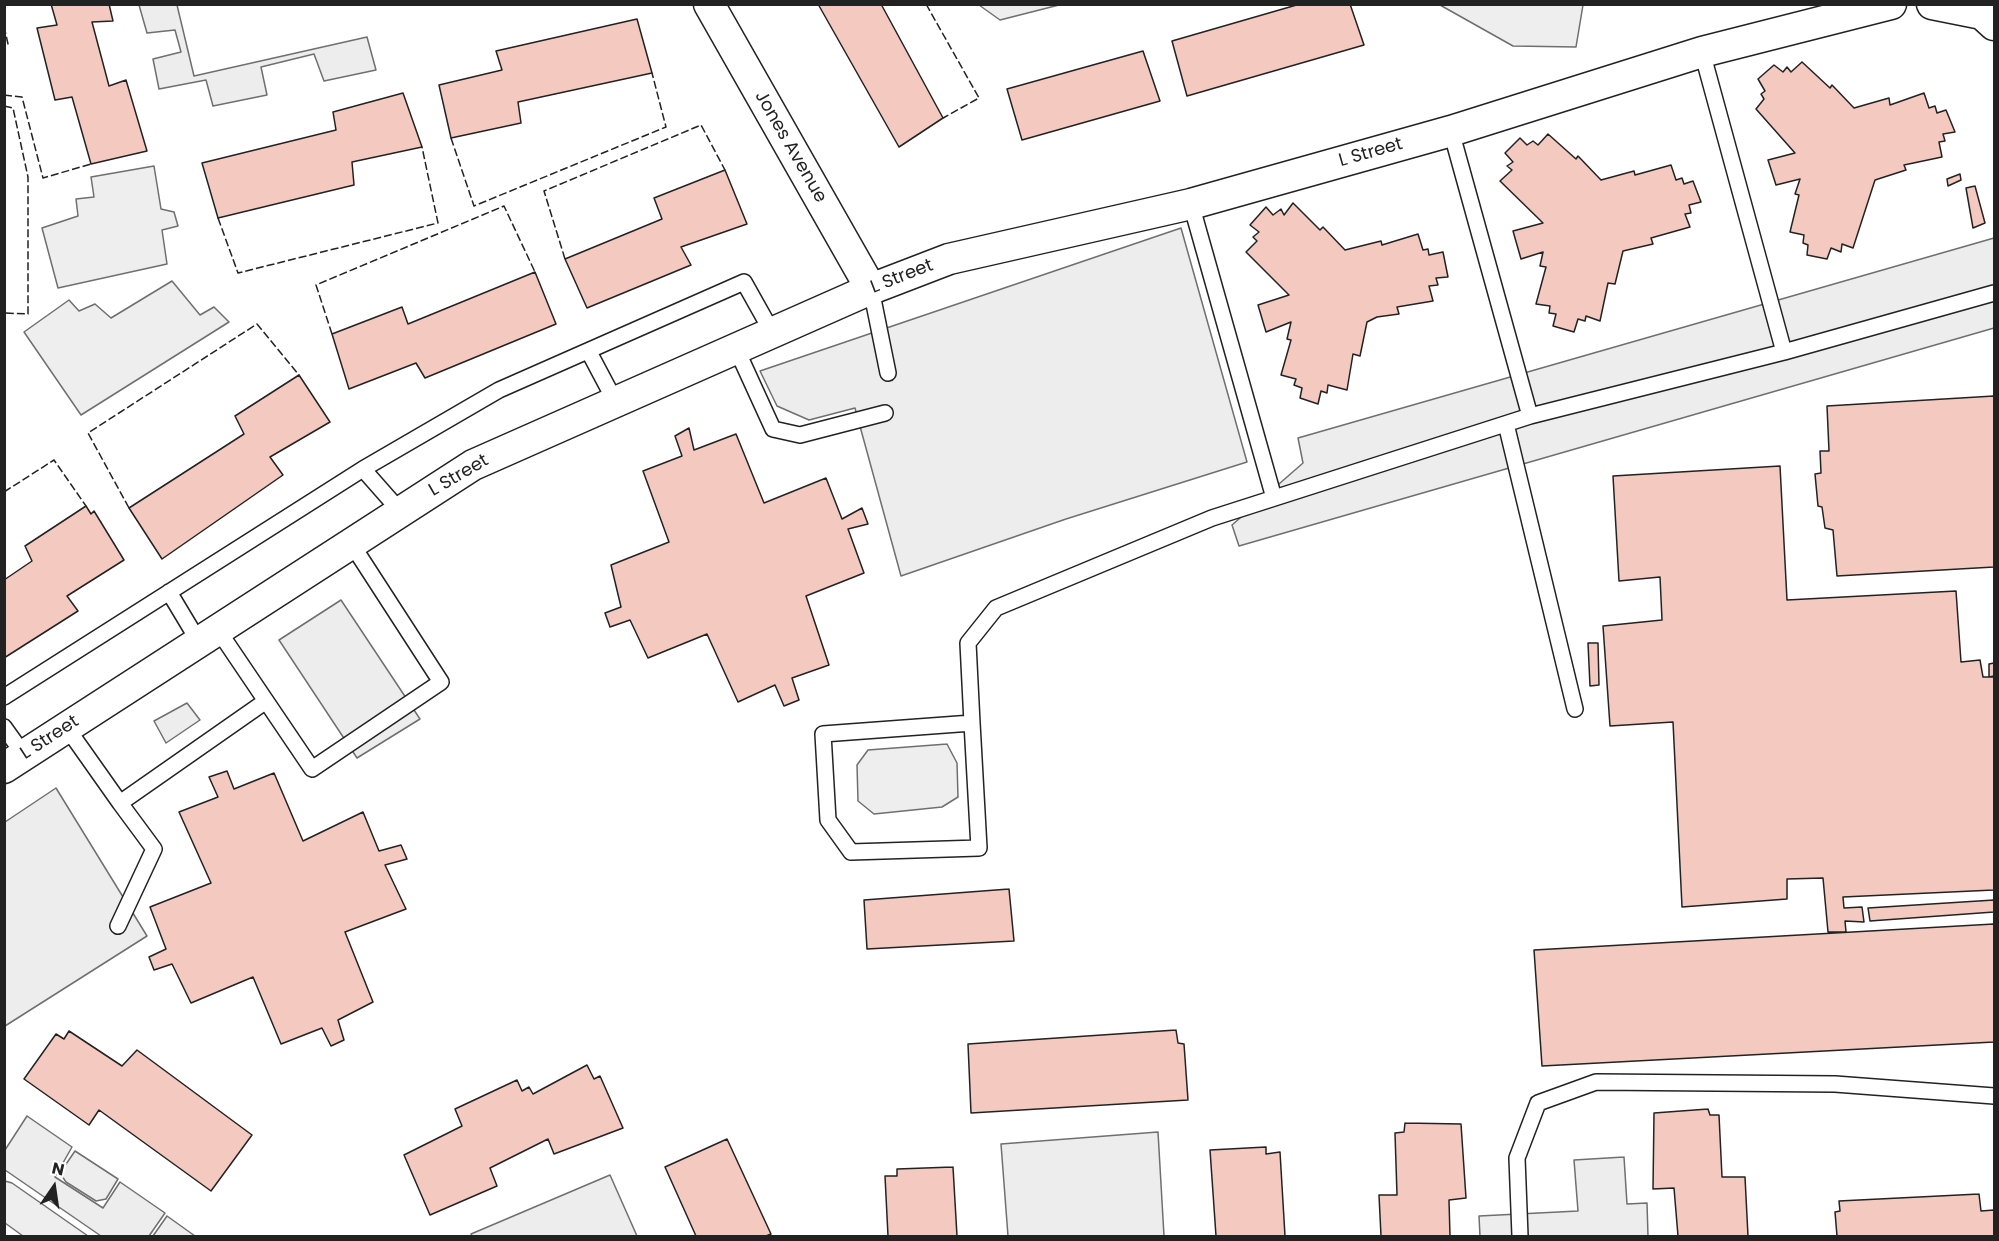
<!DOCTYPE html>
<html>
<head>
<meta charset="utf-8">
<style>
	body { margin:0 }
	#map { position:relative; width:1999px; height:1241px; overflow:hidden; background:#fff; font-family:Poppins,sans-serif }
	canvas { display:block }
	.frame { position:absolute; inset:0; border:6px solid #222; pointer-events:none }
	.north { position:absolute; left:24px; top:1157px; width:60px; height:60px; -webkit-text-stroke:4px #fff; paint-order:stroke; rotate:13deg; font-size:16px; font-weight:700; line-height:24px; text-align:center; color:#222 }
	.north::after { content:''; display:block; margin:auto; width:21px; height:27px; background:#222; clip-path:polygon(50% 0,100% 100%,50% 72%,0 100%) }
</style>
</head>
<body>
<div id="map">
<canvas width="1999" height="1241"></canvas>
<div class="frame"></div>
<div class="north">N</div>
</div>
<script>
const context = document.querySelector('canvas').getContext('2d');
context.lineJoin = 'round';
function fillPath(path, color) { context.fillStyle = color; context.fill(path, 'evenodd'); }
const poly = rows => new Path2D(rows.map(r => 'M' + r).join(''));
function stroke(path, color, width, dash) { context.strokeStyle = color; context.lineWidth = width; context.lineCap = dash ? 'butt' : 'round'; context.setLineDash(dash || []); context.stroke(path); }
function drawText(font, color, halo, rows, align = 'center') {
  context.font = font + ' Poppins,sans-serif'; context.lineWidth = 4.5; context.setLineDash([]); context.textBaseline = 'middle'; context.strokeStyle = halo; context.fillStyle = color; for (const [text, x, y, turn = 0] of rows) {
    context.save(); context.translate(x, y); context.rotate((+turn || 0) * Math.PI / 180); context.textAlign = isNaN(turn) ? turn : align; if (halo) context.strokeText(text, 0, 0); context.fillText(text, 0, 0); context.restore();
  }
}
const green = poly([
	[979,5,979,4,1059,5,1000,20,979,5],
	[1440,5,1583,5,1576,47,1513,46,1440,5],
	[154,166,161,209,174,212,178,226,162,230,167,264,58,288,42,228,78,216,76,199,94,197,91,177,154,166],
	[172,281,200,315,214,307,229,322,81,415,24,332,69,300,79,311,95,304,111,318,172,281],
	[947,744,957,763,958,797,942,807,874,814,858,801,857,765,868,750,947,744],
	[75,1151,118,1179,106,1199,96,1201,66,1182,60,1173,75,1151],
	[5,1181,12,1183,88,1236,23,1236,5,1223,5,1181],
	[167,1216,195,1236,153,1236,167,1216]
]);
fillPath(green, '#eee');
stroke(green, '#6f6f6f', 1.5);
const parking = poly([
	[139,5,177,5,194,76,367,37,376,70,324,81,314,54,261,67,267,95,213,106,206,80,159,89,153,59,181,52,175,30,147,33,139,5],
	[1181,228,1247,462,1066,519,901,576,855,408,809,420,777,406,760,371,1181,228],
	[1994,238,1994,328,1239,546,1232,525,1303,463,1298,438,1994,238],
	[341,600,420,719,357,758,279,640,341,600],
	[187,703,200,720,166,743,154,721,187,703],
	[56,788,147,936,5,1026,5,822,56,788],
	[27,1116,72,1147,55,1177,103,1208,120,1182,165,1213,149,1236,101,1236,5,1170,5,1150,27,1116],
	[1158,1132,1164,1236,1008,1236,1001,1144,1158,1132],
	[1624,1157,1627,1204,1647,1203,1648,1236,1480,1236,1479,1216,1578,1211,1574,1160,1624,1157],
	[610,1175,637,1236,472,1236,471,1234,610,1175]
]);
fillPath(parking, '#ededed');
stroke(parking, '#6f6f6f', 1.5);
const building = poly([
	[51,4,109,4,113,21,92,22,109,86,126,80,147,151,91,164,72,97,55,100,37,28,57,25,51,4],
	[818,4,881,4,943,118,899,147,818,4],
	[1300,4,1350,4,1364,45,1187,96,1172,41,1300,4],
	[637,19,652,73,518,102,521,123,451,138,439,85,502,70,496,51,637,19],
	[1143,51,1160,101,1022,140,1007,89,1143,51],
	[1802,62,1830,88,1832,85,1854,108,1889,98,1890,105,1924,93,1929,108,1935,106,1937,113,1946,110,1955,132,1943,134,1945,141,1939,142,1942,157,1904,165,1906,170,1875,180,1853,248,1842,244,1841,252,1831,248,1827,259,1807,255,1808,245,1803,243,1804,235,1790,232,1799,195,1795,194,1800,179,1776,185,1768,160,1795,153,1756,109,1764,99,1761,94,1765,91,1758,79,1774,65,1783,72,1787,67,1791,72,1802,62],
	[403,93,422,147,352,162,354,185,218,218,202,163,336,130,333,112,403,93],
	[1548,134,1576,159,1578,156,1601,180,1634,171,1635,175,1671,165,1676,180,1682,178,1684,184,1693,181,1701,202,1689,205,1691,213,1685,214,1690,227,1651,238,1653,244,1623,251,1615,284,1608,283,1600,321,1586,316,1585,321,1578,319,1574,332,1553,326,1556,314,1549,313,1550,306,1536,304,1546,267,1540,266,1543,252,1521,259,1513,231,1543,223,1500,181,1512,170,1507,166,1513,162,1505,153,1520,138,1527,145,1533,141,1538,145,1548,134],
	[725,170,747,224,681,247,691,265,587,308,565,259,662,219,654,198,725,170],
	[1960,174,1961,180,1948,186,1947,179,1960,174],
	[1975,186,1985,223,1973,228,1966,188,1975,186],
	[1293,203,1320,230,1323,227,1345,250,1381,241,1382,245,1418,234,1423,250,1428,249,1429,255,1443,252,1448,277,1436,278,1438,285,1429,286,1433,301,1397,307,1399,314,1377,317,1367,322,1360,356,1353,354,1347,390,1328,385,1327,393,1321,391,1318,404,1300,398,1302,388,1294,385,1296,379,1281,375,1291,340,1287,339,1291,322,1266,332,1258,305,1289,295,1246,252,1257,241,1253,237,1259,232,1250,225,1266,207,1273,215,1281,209,1284,215,1293,203],
	[535,272,556,324,425,378,416,363,349,389,332,334,402,307,408,324,535,272],
	[299,375,330,422,270,457,283,475,162,559,129,508,244,434,235,416,299,375],
	[1994,396,1994,567,1837,576,1833,530,1825,528,1822,507,1818,506,1815,474,1821,473,1820,451,1829,451,1827,406,1994,396],
	[689,428,694,450,736,434,764,503,826,478,842,519,862,508,868,524,848,529,864,573,806,596,829,665,792,678,799,700,784,706,775,685,738,702,707,634,648,658,630,620,610,627,605,613,621,607,611,565,669,542,643,471,682,456,675,436,689,428],
	[1780,466,1787,600,1956,591,1961,662,1980,660,1983,677,1994,677,1994,890,1843,897,1844,908,1862,907,1864,922,1845,921,1846,932,1828,932,1823,878,1787,879,1787,899,1682,907,1673,722,1610,726,1603,626,1662,620,1660,577,1619,581,1613,476,1780,466],
	[86,506,91,514,94,511,124,560,67,596,78,611,4,658,4,580,32,561,25,546,86,506],
	[1588,643,1598,643,1599,685,1590,686,1588,643],
	[1994,663,1994,676,1989,677,1989,664,1994,663],
	[227,771,234,789,274,773,303,841,363,812,379,851,401,845,407,859,385,865,406,909,345,932,373,1002,338,1020,344,1040,331,1046,322,1028,281,1044,253,977,191,1003,172,964,154,970,149,957,166,949,150,907,211,883,179,812,218,797,209,777,227,771],
	[1009,889,1014,941,867,949,864,900,1009,889],
	[1994,900,1994,912,1870,921,1868,908,1994,900],
	[1994,924,1994,1042,1542,1066,1534,950,1994,924],
	[1176,1030,1178,1043,1184,1044,1188,1100,971,1113,968,1044,1176,1030],
	[69,1031,122,1066,137,1050,252,1135,211,1191,99,1110,89,1125,24,1079,56,1034,64,1039,69,1031],
	[587,1065,594,1079,600,1076,623,1128,554,1154,548,1139,490,1168,497,1186,430,1215,404,1155,462,1126,455,1109,517,1080,522,1091,529,1087,533,1094,587,1065],
	[1708,1109,1710,1115,1719,1115,1722,1177,1745,1177,1748,1236,1678,1236,1674,1188,1653,1189,1654,1113,1708,1109],
	[1405,1123,1461,1124,1466,1198,1449,1200,1450,1236,1381,1236,1379,1195,1397,1195,1395,1133,1404,1132,1405,1123],
	[727,1139,771,1234,766,1236,696,1236,665,1167,727,1139],
	[1266,1147,1266,1154,1280,1152,1285,1236,1216,1236,1210,1150,1266,1147],
	[953,1167,957,1236,888,1236,885,1176,897,1176,897,1169,953,1167],
	[1979,1194,1981,1211,1994,1210,1994,1236,1837,1236,1835,1212,1840,1211,1839,1201,1979,1194]
]);
fillPath(building, '#f3c9c0');
stroke(building, '#222', 1.5);
const service = poly([
	[1702,52,1784,352],
	[1451,131,1530,416],
	[1191,204,1274,498],
	[871,289,888,373],
	[736,348,773,429,800,435,885,413],
	[589,352,615,401],
	[1506,424,1575,709],
	[363,469,400,511],
	[169,592,199,642],
	[218,630,266,701],
	[4,697,363,469,499,390,744,282,772,332],
	[972,723,823,734,828,820,851,852,979,848,972,723,968,643,996,608,1212,518,1530,416,1784,352,1994,293],
	[4,727,24,755],
	[67,728,120,803,266,701,312,769,441,682,351,543],
	[118,926,154,849,120,803],
	[1520,1236,1517,1158,1538,1103,1596,1082,1835,1084,1994,1096]
]);
const minor = poly([
	[709,4,871,289],
	[1932,4,1982,14,1994,25],
	[4,768,473,465,871,289,949,259,1191,204,1451,131,1702,52,1891,4]
]);
stroke(service, '#222', 18);
stroke(minor, '#222', 33);
stroke(service, '#fff', 15);
stroke(minor, '#fff', 30);
stroke(poly([
	[926,4,979,98,943,118],
	[4,26,8,44,4,45],
	[4,95,22,97,43,178,91,164],
	[4,106,13,108,28,177,28,314,4,313],
	[451,138,474,206,666,127,652,73],
	[218,218,238,273,438,223,422,147],
	[565,259,544,191,701,125,725,170],
	[332,334,316,285,504,206,535,272],
	[4,492,54,460,86,506],
	[129,508,88,433,257,324,299,375]
]), '#222', 1.5, [8, 3]);
drawText('18px', '#222', '#fff', [
	["Jones Avenue",790,147,60],
	["L Street",1371,153,-16],
	["L Street",902,277,-21],
	["L Street",459,476,-30],
	["L Street",50,738,-33]
]);
</script>
</body>
</html>
